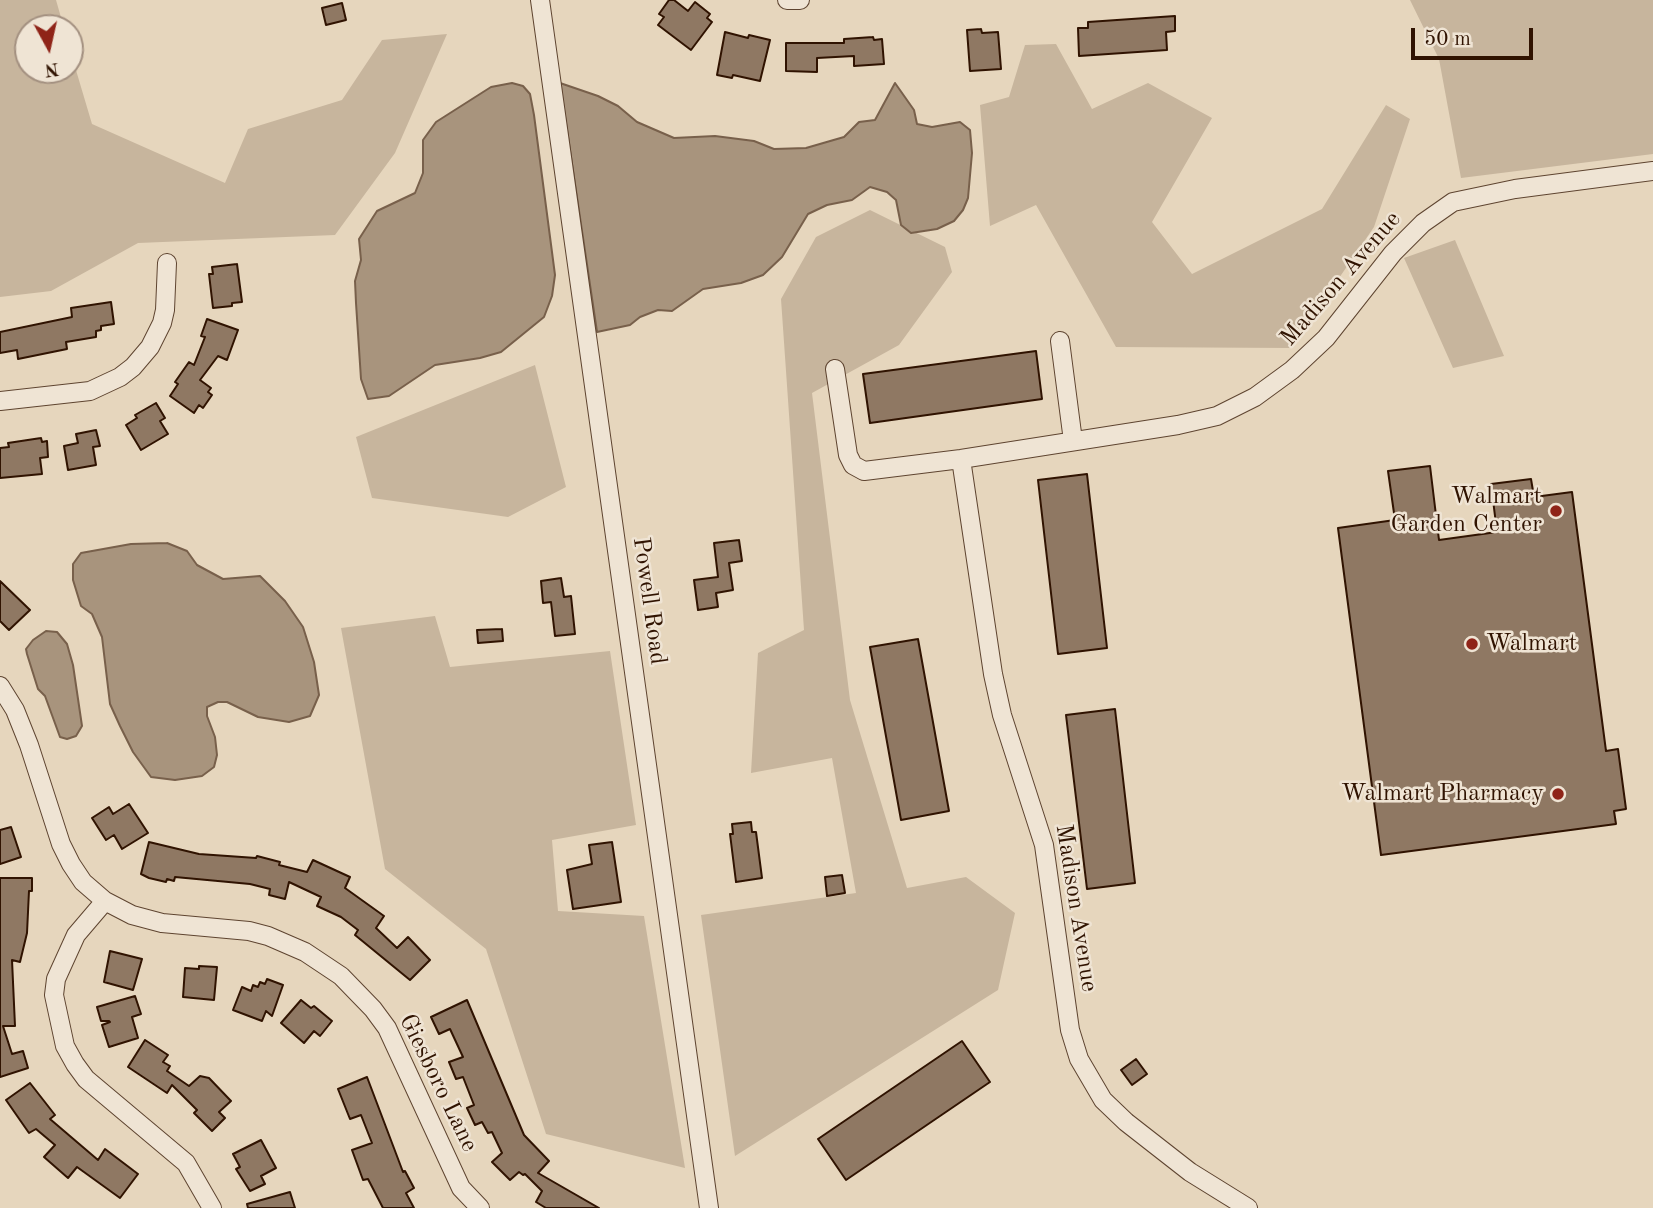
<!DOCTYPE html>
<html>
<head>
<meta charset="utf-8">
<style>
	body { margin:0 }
	#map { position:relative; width:1653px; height:1208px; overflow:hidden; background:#e6d6bd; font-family:"Old Standard TT",serif }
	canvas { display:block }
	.north { position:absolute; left:14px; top:14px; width:70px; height:70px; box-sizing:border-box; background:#efe4d4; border:2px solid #a39080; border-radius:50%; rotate:172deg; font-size:19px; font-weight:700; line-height:28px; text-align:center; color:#301301 }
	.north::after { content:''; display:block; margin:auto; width:24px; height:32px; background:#8f2418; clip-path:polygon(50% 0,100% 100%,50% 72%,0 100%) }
	.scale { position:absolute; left:1411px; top:28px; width:122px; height:32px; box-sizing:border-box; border:4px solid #301301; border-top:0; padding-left:9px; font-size:21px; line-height:24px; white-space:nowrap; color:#301301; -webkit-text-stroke:5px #efe4d4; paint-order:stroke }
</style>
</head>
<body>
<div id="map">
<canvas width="1653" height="1208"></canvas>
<div class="north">N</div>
<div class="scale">50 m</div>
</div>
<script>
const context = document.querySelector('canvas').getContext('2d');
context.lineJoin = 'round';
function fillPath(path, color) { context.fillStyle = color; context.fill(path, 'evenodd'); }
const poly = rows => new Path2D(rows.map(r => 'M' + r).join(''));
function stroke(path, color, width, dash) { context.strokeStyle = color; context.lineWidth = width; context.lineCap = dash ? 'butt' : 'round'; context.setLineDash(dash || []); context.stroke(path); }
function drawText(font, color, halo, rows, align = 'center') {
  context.font = font + ' "Old Standard TT",serif'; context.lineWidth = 5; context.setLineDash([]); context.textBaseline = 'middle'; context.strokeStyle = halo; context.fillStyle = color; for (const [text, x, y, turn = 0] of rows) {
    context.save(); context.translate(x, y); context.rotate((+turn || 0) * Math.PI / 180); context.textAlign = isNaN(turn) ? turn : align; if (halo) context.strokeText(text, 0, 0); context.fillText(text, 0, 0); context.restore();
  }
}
fillPath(poly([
	[0,0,56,0,64,28,28,28,28,70,70,70,70,50,92,124,225,183,248,129,342,100,382,40,447,34,395,153,335,235,138,243,51,291,0,297],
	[1410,0,1653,0,1653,154,1461,178,1439,59],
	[1056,44,1092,109,1148,83,1212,118,1152,222,1192,274,1322,209,1386,105,1410,119,1374,227,1291,348,1116,347,1036,205,990,226,980,105,1009,97,1025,45],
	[870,210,945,247,952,272,899,345,812,393,850,700,907,888,966,877,1015,913,998,990,735,1156,701,915,856,893,832,758,751,773,758,653,804,630,781,299,816,237],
	[1455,240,1504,356,1453,368,1404,258],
	[535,365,566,487,508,517,372,498,356,437],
	[435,616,450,667,610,651,636,825,552,840,558,911,644,916,685,1168,546,1134,486,949,385,869,341,628]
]), '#c7b59d');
const water = poly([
	[512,83,523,86,530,94,534,115,555,275,552,296,544,317,501,352,480,358,435,365,389,396,368,399,361,379,356,303,355,281,361,260,359,239,377,211,415,193,423,173,423,140,436,122,491,87,512,83],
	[560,83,598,96,618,106,637,122,674,138,715,136,754,141,774,149,806,148,844,137,859,122,875,120,895,83,914,110,917,124,932,127,960,122,970,130,972,153,968,198,963,210,954,221,937,229,911,233,901,225,896,200,887,192,870,187,852,200,827,205,808,214,782,257,763,275,741,283,703,289,672,311,658,310,640,317,630,325,597,332,560,83],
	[167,543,187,551,197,565,223,579,260,576,285,601,303,627,314,662,319,695,310,716,289,722,258,717,227,702,218,702,207,707,207,716,215,737,217,755,214,767,202,776,175,780,151,777,133,752,120,726,110,704,102,637,92,614,81,606,73,580,73,564,81,553,131,544,167,543],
	[46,631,57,632,67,644,73,665,82,726,76,736,67,739,60,737,45,696,38,689,27,654,26,649,33,640,46,631]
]);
fillPath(water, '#a8947d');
stroke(water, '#78604b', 2);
const building = poly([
	[669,0,674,0,688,11,695,2,710,14,707,18,712,22,691,50,658,25,664,17,659,14,669,0],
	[342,3,346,20,326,25,322,8,342,3],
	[1175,16,1175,31,1166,32,1167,50,1079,56,1078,28,1088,28,1088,22,1175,16],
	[981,29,982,33,998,32,1001,69,970,71,967,30,981,29],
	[725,32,748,38,749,35,770,40,760,81,733,75,732,78,717,75,725,32],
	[873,37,874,40,882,39,884,64,854,66,854,56,817,58,817,72,786,71,786,43,844,43,844,39,873,37],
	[237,264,242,302,232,303,232,306,213,308,209,274,213,274,212,267,237,264],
	[111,302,114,324,101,326,101,330,96,331,96,337,66,342,67,349,18,359,17,350,0,353,0,332,72,317,71,308,111,302],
	[207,319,238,330,227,360,218,356,200,380,211,388,208,392,212,395,203,408,199,405,194,413,170,396,178,384,175,382,189,362,194,365,205,337,201,336,207,319],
	[1036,351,1042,399,870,423,863,374,1036,351],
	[156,403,165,418,160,421,168,434,141,450,126,425,137,418,135,415,156,403],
	[96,430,100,446,93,447,96,465,68,470,64,446,78,443,76,434,96,430],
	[41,438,42,442,47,441,48,457,40,458,42,474,0,478,0,448,9,447,8,443,41,438],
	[1430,466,1439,540,1497,532,1491,484,1531,479,1534,497,1572,492,1606,751,1618,749,1626,809,1614,811,1616,824,1381,855,1338,528,1395,520,1388,471,1430,466],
	[1087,474,1107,648,1058,654,1038,480,1087,474],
	[739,540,742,561,729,563,733,590,716,593,718,607,698,610,694,580,718,577,714,543,739,540],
	[561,578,564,597,571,596,575,634,555,636,551,602,543,603,541,581,561,578],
	[0,581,30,610,9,630,0,621,0,581],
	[502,629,503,641,478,643,477,630,502,629],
	[918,639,949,811,901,820,870,647,918,639],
	[1115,709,1135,883,1087,889,1066,715,1115,709],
	[129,804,148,833,122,849,114,835,106,840,92,818,109,807,113,814,129,804],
	[751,822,752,832,756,832,762,878,736,882,730,834,733,834,732,824,751,822],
	[11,827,21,857,0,864,0,830,11,827],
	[149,842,199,854,256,858,257,856,280,862,279,865,307,872,313,860,350,877,345,888,384,916,376,928,397,948,408,937,430,960,410,980,355,935,358,930,341,917,317,906,321,897,289,882,285,899,269,895,270,889,250,884,175,877,174,881,167,879,166,882,149,878,141,874,149,842],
	[612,842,621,902,573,909,567,870,592,864,589,845,612,842],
	[842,875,845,893,827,896,825,877,842,875],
	[0,878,32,878,32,891,29,891,27,933,20,962,12,960,15,1026,3,1026,12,1054,23,1051,28,1068,0,1077,0,878],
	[110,951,142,959,133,990,104,982,110,951],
	[199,966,217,967,214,1000,183,997,185,968,199,969,199,966],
	[267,979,283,985,272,1016,266,1011,262,1021,233,1010,242,987,251,991,253,985,258,987,260,982,265,984,267,979],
	[135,996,141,1014,132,1017,138,1038,109,1047,102,1025,110,1022,109,1021,101,1021,97,1007,135,996],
	[301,1000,311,1008,314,1006,332,1021,320,1036,314,1031,304,1043,281,1023,301,1000],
	[467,1000,524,1135,549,1161,538,1173,599,1208,546,1208,536,1202,542,1191,525,1174,523,1175,519,1172,510,1180,492,1162,502,1153,492,1132,488,1133,482,1122,475,1125,467,1108,474,1105,463,1077,456,1079,449,1062,463,1057,450,1029,439,1034,431,1017,467,1000],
	[145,1040,168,1055,163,1062,170,1066,167,1071,189,1086,200,1076,209,1078,231,1101,219,1112,225,1118,212,1131,194,1113,197,1110,172,1085,167,1093,128,1067,145,1040],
	[962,1041,990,1082,846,1180,818,1139,962,1041],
	[1136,1059,1147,1074,1132,1085,1121,1070,1136,1059],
	[367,1077,403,1172,405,1171,414,1188,406,1193,414,1208,383,1208,368,1179,363,1180,352,1150,372,1143,361,1115,350,1119,338,1089,367,1077],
	[30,1083,55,1115,50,1119,98,1160,105,1149,138,1174,120,1198,77,1167,68,1178,44,1157,55,1145,36,1129,29,1133,6,1100,30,1083],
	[261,1140,276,1168,261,1176,265,1184,250,1191,236,1169,240,1167,233,1154,261,1140],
	[290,1192,295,1208,248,1208,247,1204,290,1192]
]);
fillPath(building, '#8f7863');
stroke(building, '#301301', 2);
const street = poly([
	[540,0,709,1208],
	[787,0,800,0],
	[1060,341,1073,441],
	[835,369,848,455,853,465,864,471,961,459,1178,425,1217,416,1255,397,1292,370,1326,338,1393,253,1423,223,1453,202,1515,189,1653,171],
	[0,401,90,391,120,377,133,367,150,347,162,323,165,310,167,263],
	[961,459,993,674,1002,715,1044,845,1070,1030,1079,1059,1103,1100,1126,1122,1190,1172,1248,1208],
	[0,686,15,710,29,745,61,844,71,864,83,882,105,901,132,915,162,923,249,931,268,936,305,952,341,976,373,1009,387,1028,461,1188,480,1208],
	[105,901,76,935,56,979,54,995,65,1046,75,1064,86,1079,186,1163,212,1208]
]);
stroke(street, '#5e4430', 20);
stroke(street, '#efe4d4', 18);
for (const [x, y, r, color] of [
	[1556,511,7,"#8f2418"],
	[1472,644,7,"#8f2418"],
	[1558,794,7,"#8f2418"]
]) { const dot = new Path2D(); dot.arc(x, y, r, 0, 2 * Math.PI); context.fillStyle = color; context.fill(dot); stroke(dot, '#efe4d4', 2.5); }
drawText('24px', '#301301', '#efe4d4', [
	["Madison Avenue",1341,279,-49],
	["Powell Road",649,601,82],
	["Madison Avenue",1076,908,81],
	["Giesboro Lane",438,1083,64]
]);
drawText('24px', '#301301', '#efe4d4', [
	["Walmart",1542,497],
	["Garden Center",1542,525],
	["Walmart",1486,644,"left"],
	["Walmart Pharmacy",1544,794]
], 'right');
</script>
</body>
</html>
